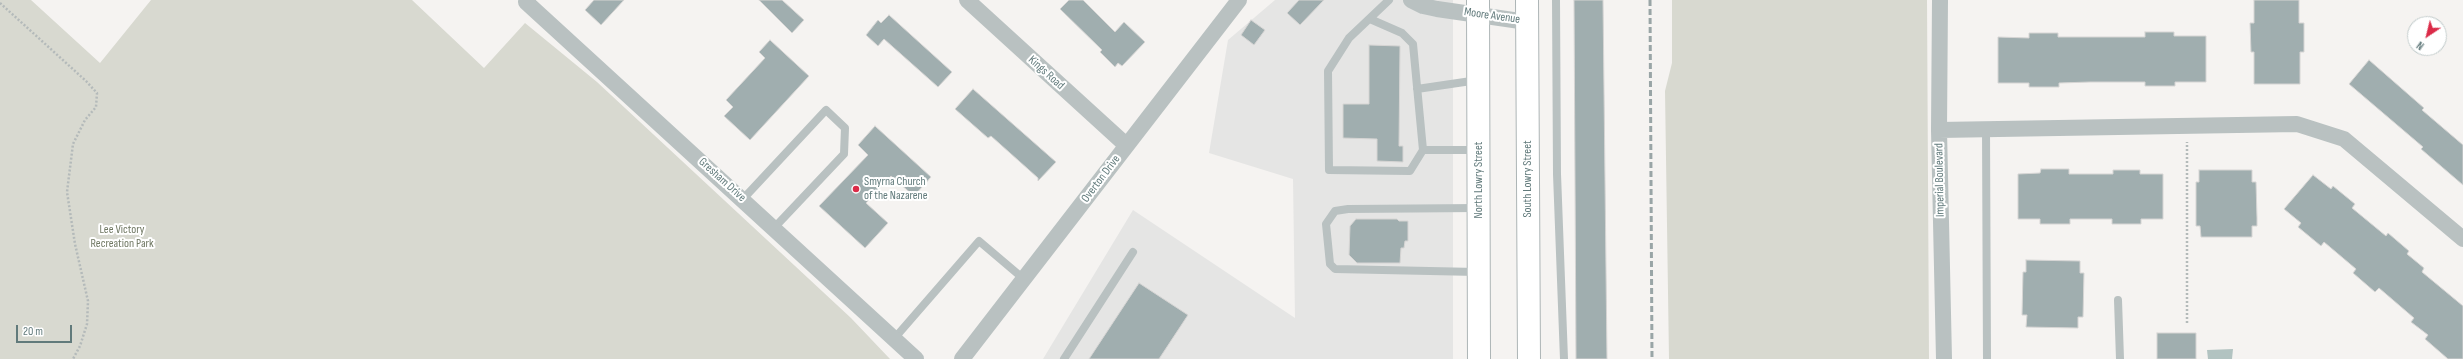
<!DOCTYPE html>
<html>
<head>
<meta charset="utf-8">
<style>
	body { margin:0 }
	#map { position:relative; width:2463px; height:359px; overflow:hidden; background:#f5f3f1; font-family:"Sofia Sans Condensed",sans-serif }
	canvas { display:block }
	.north { position:absolute; left:2407px; top:16px; width:40px; height:40px; box-sizing:border-box; background:#fff; border:1px solid #c0caca; border-radius:50%; rotate:215deg; font-size:11px; font-weight:700; line-height:16px; text-align:center; color:#617a7b }
	.north::after { content:''; display:block; margin:auto; width:14px; height:18px; background:#db2b48; clip-path:polygon(50% 0,100% 100%,50% 72%,0 100%) }
	.scale { position:absolute; left:16px; top:325px; width:56px; height:18px; box-sizing:border-box; border:2px solid #617a7b; border-top:0; padding-left:5px; font-size:12px; line-height:14px; white-space:nowrap; color:#617a7b; -webkit-text-stroke:3px #fff; paint-order:stroke }
</style>
</head>
<body>
<div id="map">
<canvas width="2463" height="359"></canvas>
<div class="north">N</div>
<div class="scale">20 m</div>
</div>
<script>
const context = document.querySelector('canvas').getContext('2d');
context.lineJoin = 'round';
function fillPath(path, color) { context.fillStyle = color; context.fill(path, 'evenodd'); }
const poly = rows => new Path2D(rows.map(r => 'M' + r).join(''));
function stroke(path, color, width, dash) { context.strokeStyle = color; context.lineWidth = width; context.lineCap = dash ? 'butt' : 'round'; context.setLineDash(dash || []); context.stroke(path); }
function drawText(font, color, halo, rows, align = 'center') {
  context.font = font + ' "Sofia Sans Condensed",sans-serif'; context.lineWidth = 4; context.setLineDash([]); context.textBaseline = 'middle'; context.strokeStyle = halo; context.fillStyle = color; for (const [text, x, y, turn = 0] of rows) {
    context.save(); context.translate(x, y); context.rotate((+turn || 0) * Math.PI / 180); context.textAlign = isNaN(turn) ? turn : align; if (halo) context.strokeText(text, 0, 0); context.fillText(text, 0, 0); context.restore();
  }
}
fillPath(poly([
	[1275,0,1453,0,1453,359,1043,359,1133,210,1295,318,1293,179,1209,153,1228,40]
]), '#e5e5e4');
fillPath(poly([
	[0,0,31,0,100,63,151,0,412,0,484,68,525,23,597,82,851,318,890,359,0,359],
	[1672,0,1927,0,1929,359,1669,359,1665,91,1672,63]
]), '#d8d9d0');
fillPath(poly([
	[2233,349,2232,359,2208,359,2207,350]
]), '#b2c3c1');
const building = poly([
	[594,0,624,0,601,25,585,10,594,0],
	[759,0,782,0,804,20,792,33,759,0],
	[1069,0,1083,0,1115,32,1124,22,1145,42,1122,66,1118,63,1115,67,1100,52,1102,50,1060,9,1069,0],
	[1299,0,1324,0,1300,25,1287,13,1299,0],
	[1574,0,1603,0,1607,359,1576,359,1574,0],
	[2254,0,2299,0,2299,23,2304,23,2304,52,2300,52,2300,84,2254,84,2254,52,2251,52,2250,23,2254,23,2254,0],
	[889,15,952,72,938,87,884,39,878,46,866,35,878,20,881,23,889,15],
	[1251,20,1265,30,1254,45,1241,35,1251,20],
	[2145,32,2174,32,2174,36,2206,36,2206,82,2175,82,2175,86,2145,86,2145,82,2090,82,2059,83,2059,87,2029,87,2029,83,1998,83,1998,37,2029,38,2029,33,2058,33,2058,37,2145,37,2145,32],
	[770,40,809,76,750,140,724,116,733,107,726,100,765,58,759,52,770,40],
	[1369,45,1400,46,1399,146,1403,146,1403,162,1377,161,1377,139,1343,138,1343,104,1369,104,1369,45],
	[2369,60,2424,108,2422,110,2463,145,2463,185,2421,149,2423,147,2349,84,2369,60],
	[973,89,1056,162,1038,181,1038,178,991,136,988,138,955,109,973,89],
	[875,126,931,177,914,196,891,176,866,203,888,223,865,248,819,206,868,155,858,145,875,126],
	[2041,169,2069,169,2069,174,2113,174,2113,170,2140,170,2140,174,2163,174,2163,219,2141,219,2141,224,2112,224,2112,219,2070,219,2070,224,2040,224,2040,219,2018,219,2018,174,2040,173,2041,169],
	[2199,170,2252,170,2252,182,2256,182,2257,218,2257,226,2252,226,2252,237,2201,237,2200,226,2196,226,2196,182,2199,182,2199,170],
	[2313,175,2331,189,2333,186,2355,204,2352,208,2386,236,2388,233,2409,251,2407,254,2424,268,2422,272,2463,306,2463,359,2448,359,2425,339,2428,335,2411,322,2414,318,2379,288,2375,292,2353,273,2356,269,2324,242,2321,246,2298,227,2301,223,2284,209,2313,175],
	[1356,219,1397,219,1399,221,1408,221,1408,241,1405,241,1404,248,1401,248,1400,263,1357,263,1349,255,1350,226,1356,219],
	[2026,260,2080,261,2080,273,2084,273,2083,317,2078,317,2078,328,2026,327,2027,315,2022,315,2023,272,2026,272,2026,260],
	[1139,283,1188,315,1159,359,1089,359,1139,283],
	[2157,333,2196,333,2196,359,2157,359,2157,333]
]);
fillPath(building, '#a0aeaf');
stroke(building, '#d6d5d4', 1);
const primary = poly([
	[1478,0,1479,359],
	[1527,0,1529,359]
]);
stroke(primary, '#adb5b6', 24);
stroke(poly([
	[0,3,86,81,97,93,96,107,85,120,73,144,67,192,75,244,88,301,87,324,80,346,73,359],
	[2187,323,2187,142]
]), '#b4baba', 2.5, [2, 2]);
stroke(poly([
	[1389,0,1349,38,1328,71,1329,170,1410,171,1423,150,1477,150],
	[1556,0,1557,174,1564,359],
	[1370,19,1402,33,1413,44,1423,150],
	[1417,89,1478,80],
	[1986,129,1987,359],
	[743,199,826,110,845,128,844,154,774,228],
	[1477,272,1335,269,1330,264,1326,224,1335,211,1348,209,1478,208],
	[2118,300,2120,359],
	[893,340,979,241,1025,280],
	[1064,359,1133,252]
]), '#b9c1c1', 8);
stroke(poly([
	[528,0,526,2,916,359],
	[967,0,1126,145],
	[1411,0,1423,6,1437,9,1527,22],
	[1940,0,1939,130,1944,359],
	[1939,130,2297,124,2344,139,2463,239],
	[962,359,1239,0]
]), '#b9c1c1', 16);
stroke(primary, '#fff', 22);
stroke(poly([
	[1650,0,1652,359]
]), '#99a5a6', 3, [6, 3]);
for (const [x, y, r, color] of [
	[856,189,4,"#db2b48"]
]) { const dot = new Path2D(); dot.arc(x, y, r, 0, 2 * Math.PI); context.fillStyle = color; context.fill(dot); stroke(dot, '#fff', 1.5); }
drawText('12px', '#617a7b', '#fff', [
	["Moore Avenue",1492,16,8],
	["Kings Road",1046,73,42],
	["Overton Drive",1101,179,-53],
	["South Lowry Street",1528,179,-90],
	["Gresham Drive",722,180,42],
	["North Lowry Street",1479,180,-90],
	["Imperial Boulevard",1940,180,-91]
]);
drawText('12px', '#617a7b', '#fff', [
	["Smyrna Church",864,182],
	["of the Nazarene",864,196]
], 'left');
drawText('12px', '#707863', '#fff', [
	["Lee Victory",122,230],
	["Recreation Park",122,244]
]);
</script>
</body>
</html>
